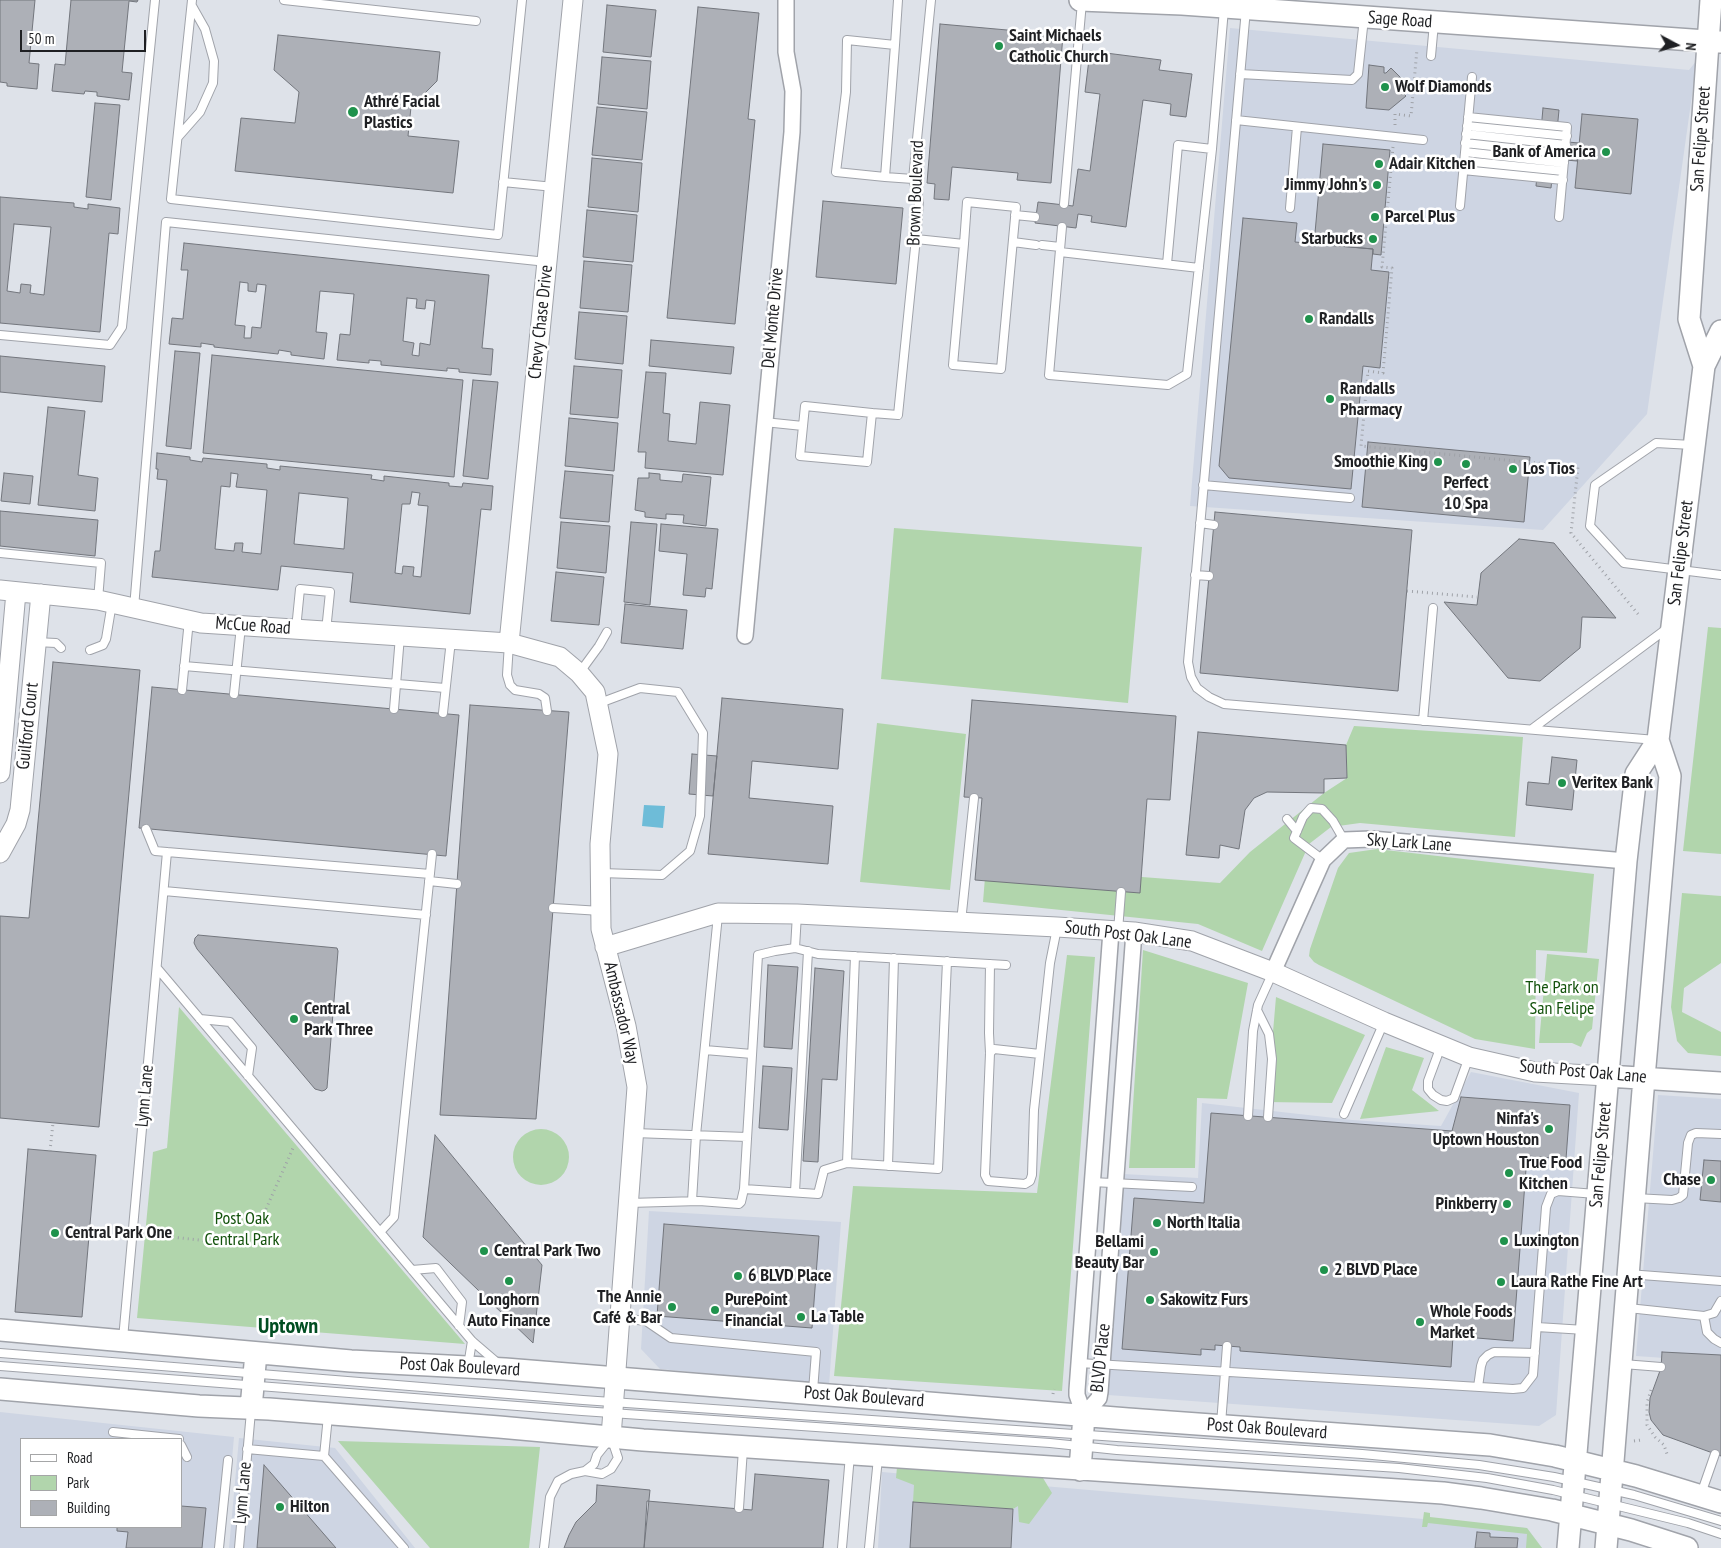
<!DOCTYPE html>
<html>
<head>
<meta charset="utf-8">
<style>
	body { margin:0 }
	#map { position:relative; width:1721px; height:1548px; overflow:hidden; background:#dee2e9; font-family:"PT Sans Narrow",sans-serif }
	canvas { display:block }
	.legend { position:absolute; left:20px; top:1438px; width:162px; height:90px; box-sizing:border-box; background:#fff; border:1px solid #a5a6a7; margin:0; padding:6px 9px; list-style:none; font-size:15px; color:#1f2023 }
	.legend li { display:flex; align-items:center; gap:10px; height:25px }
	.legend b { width:25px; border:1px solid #a5a6a7 }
	.north { position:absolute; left:1651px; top:20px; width:50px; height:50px; -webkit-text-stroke:4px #fff; paint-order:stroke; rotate:96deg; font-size:14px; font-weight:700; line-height:20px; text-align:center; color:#1f2023 }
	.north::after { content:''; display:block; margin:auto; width:18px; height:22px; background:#1f2023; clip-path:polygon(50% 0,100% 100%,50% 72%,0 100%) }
	.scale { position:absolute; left:20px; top:30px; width:126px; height:22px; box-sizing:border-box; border:2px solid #1f2023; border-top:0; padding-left:6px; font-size:15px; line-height:18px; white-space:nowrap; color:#1f2023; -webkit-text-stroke:4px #fff; paint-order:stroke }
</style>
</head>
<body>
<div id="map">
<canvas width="1721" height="1548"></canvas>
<ul class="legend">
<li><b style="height:6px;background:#fff"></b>Road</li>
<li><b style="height:14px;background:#b1d5ac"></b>Park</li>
<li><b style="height:14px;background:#adb0b7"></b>Building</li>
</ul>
<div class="north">N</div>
<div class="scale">50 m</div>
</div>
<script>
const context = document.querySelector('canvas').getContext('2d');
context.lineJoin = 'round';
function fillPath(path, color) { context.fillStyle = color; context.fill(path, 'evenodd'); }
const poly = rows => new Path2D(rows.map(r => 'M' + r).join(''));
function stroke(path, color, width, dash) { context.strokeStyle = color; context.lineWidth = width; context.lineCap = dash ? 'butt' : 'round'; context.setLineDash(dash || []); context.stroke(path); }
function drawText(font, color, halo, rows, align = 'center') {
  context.font = font + ' "PT Sans Narrow",sans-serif'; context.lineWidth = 5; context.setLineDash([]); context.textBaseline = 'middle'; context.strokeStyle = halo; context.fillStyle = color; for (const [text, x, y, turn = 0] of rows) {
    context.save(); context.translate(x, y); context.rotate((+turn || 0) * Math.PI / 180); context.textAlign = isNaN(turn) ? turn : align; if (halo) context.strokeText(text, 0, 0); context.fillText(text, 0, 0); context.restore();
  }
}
fillPath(poly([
	[1230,28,1689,70,1697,60,1647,414,1543,530,1190,506],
	[1471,1072,1579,1093,1556,1415,1539,1426,1108,1395,1123,1174,1198,1178,1202,1103,1352,1120,1441,1126],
	[1658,1095,1721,1099,1721,1362,1636,1356],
	[649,1211,841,1222,829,1385,660,1369,641,1349],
	[0,1412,234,1437,224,1548,0,1548],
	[21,1439,181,1439,181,1527,21,1527],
	[239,1438,335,1448,415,1548,229,1548],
	[882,1472,1527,1528,1542,1548,878,1548]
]), '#ced5e3');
fillPath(poly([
	[894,528,1142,547,1128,703,881,679],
	[1708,627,1721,628,1721,854,1683,851],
	[877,723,966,734,950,890,860,882],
	[1354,726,1523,737,1515,837,1360,823,1331,827,1309,844,1262,951,1198,924,983,902,986,865,1220,883,1250,852,1324,793,1347,778,1346,745],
	[1377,849,1594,874,1587,953,1536,950,1535,1049,1475,1039,1319,965,1314,962,1309,956,1310,949,1338,868,1349,853],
	[1682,893,1721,896,1721,963,1684,988,1682,1012,1721,1032,1721,1056,1688,1053,1677,1041,1671,1007],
	[1143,950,1248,983,1227,1099,1197,1098,1195,1168,1129,1168],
	[1547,954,1599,959,1592,1029,1587,1033,1581,1047,1572,1043,1539,1043],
	[1067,955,1095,957,1062,1391,834,1376,853,1186,1037,1193],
	[1276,997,1365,1035,1332,1103,1267,1102],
	[179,1007,465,1344,137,1318,153,1152,167,1148],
	[1386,1047,1424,1058,1412,1090,1439,1111,1360,1119],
	'513 1157a28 28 0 1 1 56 0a28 28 0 1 1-56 0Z',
	[338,1441,540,1447,529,1548,430,1548],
	[897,1467,1043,1478,1052,1493,1029,1524,1019,1522,1018,1506,1013,1509,913,1502,914,1485,896,1478],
	[1424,1512,1430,1513,1430,1517,1527,1528,1542,1548,1526,1548,1527,1534,1428,1523,1427,1527,1422,1527]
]), '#b1d5ac');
fillPath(poly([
	[644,805,665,806,663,828,642,826]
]), '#6ebcd8');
const building = poly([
	[0,0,35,0,29,63,39,64,37,89,7,86,7,83,0,82,0,0],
	[71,0,138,0,137,2,129,1,122,72,132,73,129,100,97,96,97,92,85,91,84,94,52,91,55,64,65,65,71,0],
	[607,5,656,10,651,57,603,52,607,5],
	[698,7,759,13,748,119,755,120,735,324,667,318,698,7],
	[940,24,1063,35,1051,183,1017,180,1018,173,952,167,949,200,934,199,935,184,927,183,940,24],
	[278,35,440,52,437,81,411,107,408,136,459,141,453,193,235,171,241,118,295,123,299,92,274,70,278,35],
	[1090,51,1161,60,1159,70,1192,74,1186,117,1170,115,1171,104,1143,100,1126,227,1091,222,1092,216,1078,214,1076,228,1035,223,1038,202,1073,206,1078,169,1090,171,1100,94,1085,92,1090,51],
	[602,57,651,61,647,109,598,104,602,57],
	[1369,65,1384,67,1384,73,1386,73,1391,68,1407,84,1400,90,1406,96,1389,110,1366,108,1369,65],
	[95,103,120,105,111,200,86,197,95,103],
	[597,107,647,112,642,160,592,155,597,107],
	[1543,108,1559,110,1556,141,1579,143,1577,161,1554,159,1551,188,1536,186,1543,108],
	[1582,114,1638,119,1631,194,1575,188,1582,114],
	[1323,144,1390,150,1381,255,1373,254,1373,249,1314,244,1323,144],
	[592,158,642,163,638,212,588,207,592,158],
	[0,197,74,203,74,207,88,209,88,204,120,208,118,234,109,233,100,332,0,323,0,197],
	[14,224,51,227,44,295,30,293,31,285,21,284,20,293,7,291,14,224],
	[823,201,903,208,896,284,816,277,823,201],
	[587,210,637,215,633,262,583,257,587,210],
	[1243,218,1297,223,1295,242,1373,249,1371,270,1389,272,1380,368,1363,366,1351,489,1229,478,1219,466,1243,218],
	[184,243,489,275,482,348,493,349,491,375,459,372,459,369,447,368,447,371,381,365,381,361,369,360,369,363,337,360,340,334,350,335,354,294,320,291,316,332,327,333,324,359,291,355,291,352,279,350,278,354,214,347,214,345,201,343,201,347,169,344,172,318,183,319,188,270,181,270,184,243],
	[240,282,248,283,248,291,256,292,257,284,266,285,261,328,252,327,251,338,244,338,245,326,235,325,240,282],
	[407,298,417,299,416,308,425,309,426,300,435,301,430,345,420,343,419,356,412,355,414,343,403,341,407,298],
	[584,261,632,265,628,312,580,308,584,261],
	[579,312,627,316,623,364,575,359,579,312],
	[651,340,734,347,731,374,649,366,651,340],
	[175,351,200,353,191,449,166,446,175,351],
	[212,355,463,380,454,477,203,453,212,355],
	[0,356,105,366,102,402,0,392,0,356],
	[574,366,622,370,618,418,570,414,574,366],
	[646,372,666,373,663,413,670,414,668,441,696,444,700,402,730,405,723,475,645,468,646,452,638,452,646,372],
	[473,380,498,382,488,479,463,476,473,380],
	[48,407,85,411,78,475,98,478,95,511,38,505,48,407],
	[569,418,618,423,614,471,565,466,569,418],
	[1368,442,1530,457,1524,522,1362,507,1368,442],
	[157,453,190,457,190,460,202,462,203,458,267,464,267,468,280,470,280,466,372,475,371,479,384,481,384,476,449,483,449,486,462,487,463,483,493,486,491,510,481,509,470,614,350,602,353,573,281,566,278,590,152,577,155,551,160,551,167,480,157,479,158,469,156,469,157,453],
	[231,473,238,474,236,487,267,490,261,554,242,552,243,543,235,543,234,551,215,549,221,486,230,487,231,473],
	[412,492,420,493,418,505,428,506,421,577,413,576,414,567,403,566,402,574,395,573,402,504,410,504,412,492],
	[299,493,348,498,344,549,294,544,299,493],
	[565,471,613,475,609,522,560,518,565,471],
	[4,473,33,476,30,504,1,501,4,473],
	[649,473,660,474,660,480,682,482,683,474,711,477,706,526,683,523,684,515,666,514,666,519,645,517,645,512,635,510,638,478,649,478,649,473],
	[0,511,98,520,95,556,0,546,0,511],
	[1215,512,1412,530,1398,691,1200,673,1215,512],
	[561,522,610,526,606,573,557,568,561,522],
	[631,522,657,524,650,605,624,602,631,522],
	[661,524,718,529,712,589,706,588,705,597,683,595,687,554,659,551,661,524],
	[1519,539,1554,543,1616,618,1582,617,1580,648,1540,681,1508,678,1444,602,1477,605,1481,573,1519,539],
	[556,572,604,577,599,625,551,621,556,572],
	[625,604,687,610,683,649,621,643,625,604],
	[53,662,140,670,99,1127,0,1118,0,916,29,918,53,662],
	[152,687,459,715,446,856,139,828,152,687],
	[722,698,843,709,838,769,752,761,749,798,833,806,828,864,708,854,722,698],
	[972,700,1176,716,1170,800,1147,799,1140,893,975,880,982,798,964,797,972,700],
	[470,705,569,712,536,1119,440,1115,470,705],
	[1198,732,1346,745,1347,778,1324,779,1324,793,1267,792,1254,798,1245,810,1239,849,1220,845,1219,858,1186,855,1198,732],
	[692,754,717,756,713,796,689,794,692,754],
	[1552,757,1577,760,1572,810,1526,805,1528,782,1549,784,1552,757],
	[198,935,337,948,338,951,327,1088,325,1090,322,1091,315,1089,197,949,194,943,195,938,198,935],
	[768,965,798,967,792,1049,764,1047,768,965],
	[815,968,844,971,837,1080,822,1079,818,1162,803,1161,815,968],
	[763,1066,792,1068,788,1130,759,1128,763,1066],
	[1461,1097,1570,1105,1566,1159,1527,1156,1513,1341,1453,1336,1451,1367,1240,1351,1240,1347,1215,1345,1215,1350,1201,1349,1201,1355,1122,1349,1134,1198,1204,1203,1211,1113,1452,1131,1461,1097],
	[435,1135,542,1265,533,1343,423,1237,435,1135],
	[28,1149,96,1155,82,1317,15,1312,28,1149],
	[1704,1160,1721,1161,1721,1202,1700,1200,1704,1160],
	[664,1224,819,1236,812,1328,657,1316,664,1224],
	[1662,1352,1721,1355,1721,1456,1663,1435,1651,1420,1649,1412,1650,1398,1661,1368,1662,1352],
	[264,1465,336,1548,257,1548,264,1465],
	[755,1474,829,1480,823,1548,644,1548,647,1501,752,1510,755,1474],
	[597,1485,650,1490,644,1548,564,1548,569,1535,576,1522,596,1502,597,1485],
	[913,1502,1013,1509,1011,1548,910,1548,913,1502],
	[181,1506,206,1508,202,1548,126,1548,128,1532,117,1531,117,1527,181,1527,181,1506],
	[1477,1532,1490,1533,1490,1537,1518,1538,1517,1548,1475,1548,1477,1532]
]);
fillPath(building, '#adb0b7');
stroke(building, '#73767d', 1);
const service = poly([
	[192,0,171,199,498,235,522,0],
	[284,0,476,21],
	[1246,9,1188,662,1191,677,1197,688,1209,697,1224,704,1656,740],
	[895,45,847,40,846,92,836,172,885,177,895,45,898,0],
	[1431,56,1434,23],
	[1240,74,1352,80,1358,74,1364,18],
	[1468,117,1567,127,1559,217],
	[1236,120,1423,140],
	[1467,126,1567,136],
	[1466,134,1566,145],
	[178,137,200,112,213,83,214,61,205,29,192,6],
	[1465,143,1565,154],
	[1465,152,1564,163],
	[1464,161,1563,171],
	[1463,170,1563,180],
	[885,177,913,179],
	[503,182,554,187],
	[1064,204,1082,2],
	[1460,206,1472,77],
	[1290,208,1297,127],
	[1015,215,1035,217],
	[1062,227,1049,375,1168,385,1187,374,1212,149,1224,9],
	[916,239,964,244,967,202,1016,207,1001,369,953,365,964,244],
	[1013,242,1036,245],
	[1042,245,1060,247],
	[1060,252,1199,268],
	[1167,264,1178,145,1212,149],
	[0,335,110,345,122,327,155,0],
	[805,406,872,413,867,462,800,456,805,406],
	[872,413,898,415,917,228,919,200,913,179,931,0],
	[764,422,803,426],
	[1692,445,1656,443,1595,485,1590,526,1624,563,1721,575],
	[1203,485,1350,498],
	[1200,523,1214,525],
	[0,553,101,563,98,600],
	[1195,575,1209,576],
	[134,608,166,222,547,262],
	[296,629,300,589,330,592,326,631],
	[36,642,56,643,61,648],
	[509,643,507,675,510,685,515,690,539,694,545,698,547,711],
	[90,650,103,645,106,639,112,603],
	[184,666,445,688],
	[580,672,599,646,607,632],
	[182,690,189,620],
	[234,694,241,626],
	[597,704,640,688,678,692,703,733,700,816,690,851,662,875,601,873],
	[394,709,400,636],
	[443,713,451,640],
	[1423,721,1433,608],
	[1532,729,1669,627],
	[1287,819,1297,831],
	[146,829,155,851,430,874],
	[1323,860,1294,838,1303,817,1311,808,1322,809,1333,821,1344,840],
	[429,881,457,884],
	[164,891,426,915],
	[553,908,601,911],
	[961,922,974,798],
	[1118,931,1121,892],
	[795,948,818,954,1006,965],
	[990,964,989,1033,990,1053,985,1175,988,1181,1025,1184,1030,1181,1032,1175,1034,1110,1050,963,1057,928],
	[157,968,472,1341,500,1365],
	[1257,1010,1269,1034,1272,1059,1268,1117],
	[200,1019,230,1022,252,1048,248,1076],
	[1441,1046,1428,1081,1428,1089,1433,1095,1441,1100,1447,1101,1454,1098,1469,1057],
	[705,1050,752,1054],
	[990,1053,994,1049,1040,1054],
	[1344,1114,1384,1022],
	[1248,1116,1253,1031,1258,1005,1273,972],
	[634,1133,747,1137],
	[847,1163,855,956],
	[888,1166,894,958],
	[1092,1182,1192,1187],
	[744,1189,818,1194,824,1170,847,1163,938,1169,947,961],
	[795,1192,808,951],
	[1635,1198,1672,1200,1679,1198,1683,1195,1688,1143,1691,1135,1696,1133,1721,1134],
	[692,1201,696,1135,718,915],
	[629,1203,699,1201,739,1204,741,1202,744,1189,758,955,775,951,795,948,797,914],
	[380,1232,394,1217,432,854],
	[412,1270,436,1268,462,1302,459,1326],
	[1628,1274,1721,1281],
	[1628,1308,1704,1316,1714,1313,1721,1301],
	[1704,1316,1707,1332,1714,1339,1721,1343],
	[620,1318,646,1321,671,1338,816,1352,813,1391],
	[1537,1327,1585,1330],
	[123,1339,167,852],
	[0,1353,583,1400,1362,1454,1479,1465,1554,1477,1634,1495,1721,1521],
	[1079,1363,1513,1389,1523,1388,1533,1375,1546,1207,1551,1194,1558,1191,1596,1194],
	[1623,1364,1661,1367],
	[0,1366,582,1411,1050,1443,1117,1450,1399,1468,1487,1478,1553,1490,1688,1523,1721,1534],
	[468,1366,472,1341],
	[1478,1387,1481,1366,1483,1360,1488,1355,1494,1352,1535,1353],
	[328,1416,324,1456,404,1548],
	[1221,1424,1227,1346],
	[113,1432,179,1439],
	[181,1445,187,1457],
	[247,1449,324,1456],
	[585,1471,594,1464,597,1455,609,1440],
	[1701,1494,1715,1454],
	[739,1508,743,1449],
	[219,1548,228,1460],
	[239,1548,251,1411],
	[544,1548,550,1497,558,1481,571,1474,585,1471,602,1474,611,1469,618,1458,612,1440],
	[842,1548,850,1455],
	[869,1548,878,1458]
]);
const minor = poly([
	[745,636,792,132,793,91,786,52,786,0],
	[1111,931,1077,1390,1077,1395,1084,1415,1099,1398,1100,1392,1134,932],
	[1273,972,1323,860,1344,840,1371,839,1626,861]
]);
const tertiary = poly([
	[0,590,98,600,201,623,509,643,560,657,579,673,595,692,608,754,600,844,601,929,626,1026,637,1087,611,1437],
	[509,643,573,0],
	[0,773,16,592],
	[0,853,16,824,20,810,41,594],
	[605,947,718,913,797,914,1057,927,1134,932,1192,941,1273,972,1384,1022,1469,1057,1535,1072,1607,1076]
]);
const secondary = poly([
	[1080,0,1182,4,1721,42],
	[1704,366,1689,319,1711,0],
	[1607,1076,1721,1083],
	[0,1330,351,1361,505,1369,1128,1419,1490,1445,1555,1456,1636,1476,1721,1502],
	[0,1389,199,1406,269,1409,499,1427,643,1440,1443,1493,1481,1498,1552,1510,1631,1530,1687,1548],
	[251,1408,256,1353],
	[1080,1470,1084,1415],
	[1568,1548,1626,861,1636,774,1658,740],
	[1606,1548,1644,1078,1670,776,1658,740,1704,366,1721,331]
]);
stroke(service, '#a0a3aa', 10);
stroke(minor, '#a0a3aa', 18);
stroke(tertiary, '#a0a3aa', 21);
stroke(secondary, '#a0a3aa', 24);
stroke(poly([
	[1395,125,1395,114,1411,116,1417,49],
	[1393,147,1382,267,1392,268,1383,373,1368,371,1361,446,1578,467,1571,533,1638,614],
	[1407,591,1477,597],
	[50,1151,53,1123],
	[266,1209,293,1148],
	[143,1234,218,1242],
	[1651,1390,1647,1403,1647,1425,1655,1437,1664,1445,1667,1454],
	[1053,1394,1054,1389],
	[1634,1441,1641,1440]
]), '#9fa2a8', 3, [1, 4]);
stroke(service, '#fff', 8);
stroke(minor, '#fff', 15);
stroke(tertiary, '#fff', 19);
stroke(secondary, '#fff', 21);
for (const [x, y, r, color] of [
	[999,46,5,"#1f924c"],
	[1385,87,5,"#1f924c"],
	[353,112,6,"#1f924c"],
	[1606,152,5,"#1f924c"],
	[1379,164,5,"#1f924c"],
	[1377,185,5,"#1f924c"],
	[1375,217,5,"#1f924c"],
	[1373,239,5,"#1f924c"],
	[1309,319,5,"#1f924c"],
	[1330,399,5,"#1f924c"],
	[1438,462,5,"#1f924c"],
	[1466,464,5,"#1f924c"],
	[1513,469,5,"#1f924c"],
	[1562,783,5,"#1f924c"],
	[294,1019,5,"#1f924c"],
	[1549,1129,5,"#1f924c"],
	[1509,1173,5,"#1f924c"],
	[1711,1180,5,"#1f924c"],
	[1507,1204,5,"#1f924c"],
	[1157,1223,5,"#1f924c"],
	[55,1233,5,"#1f924c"],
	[1504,1241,5,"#1f924c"],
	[484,1251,5,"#1f924c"],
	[1154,1252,5,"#1f924c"],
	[1324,1270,5,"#1f924c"],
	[738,1276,5,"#1f924c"],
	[509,1281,5,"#1f924c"],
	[1501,1282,5,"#1f924c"],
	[1150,1300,5,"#1f924c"],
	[672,1307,5,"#1f924c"],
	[715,1310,5,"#1f924c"],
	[801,1317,5,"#1f924c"],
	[1420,1322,5,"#1f924c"],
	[280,1507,5,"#1f924c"]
]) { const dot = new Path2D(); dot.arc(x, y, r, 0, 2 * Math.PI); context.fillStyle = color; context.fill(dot); stroke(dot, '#fff', 2); }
drawText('18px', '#1f2023', '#fff', [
	["Sage Road",1400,20,4],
	["San Felipe Street",1701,139,-86],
	["Brown Boulevard",916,193,-88],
	["Del Monte Drive",773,318,-85],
	["Chevy Chase Drive",541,322,-84],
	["San Felipe Street",1681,553,-83],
	["McCue Road",253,626,4],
	["Guilford Court",28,726,-84],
	["Sky Lark Lane",1409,843,4],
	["South Post Oak Lane",1128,935,7],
	["Ambassador Way",621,1013,77],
	["South Post Oak Lane",1583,1072,5],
	["Lynn Lane",145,1096,-85],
	["San Felipe Street",1601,1155,-85],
	["BLVD Place",1101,1358,-84],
	["Post Oak Boulevard",460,1367,3],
	["Post Oak Boulevard",864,1397,4],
	["Post Oak Boulevard",1267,1429,4],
	["Lynn Lane",243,1493,-85]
]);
drawText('bold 18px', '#1f2023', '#fff', [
	["Saint Michaels",1009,36],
	["Catholic Church",1009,57],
	["Wolf Diamonds",1395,87],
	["Athré Facial",364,102],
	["Plastics",364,123],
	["Bank of America",1596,152,"right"],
	["Adair Kitchen",1389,164],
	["Jimmy John's",1367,185,"right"],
	["Parcel Plus",1385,217],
	["Starbucks",1363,239,"right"],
	["Randalls",1319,319],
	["Randalls",1340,389],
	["Pharmacy",1340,410],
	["Smoothie King",1428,462,"right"],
	["Los Tios",1523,469],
	["Perfect",1466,483,"center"],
	["10 Spa",1466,504,"center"],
	["Veritex Bank",1572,783],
	["Central",304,1009],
	["Park Three",304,1030],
	["Ninfa's",1539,1119,"right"],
	["Uptown Houston",1539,1140,"right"],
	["True Food",1519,1163],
	["Kitchen",1519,1184],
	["Chase",1701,1180,"right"],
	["Pinkberry",1497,1204,"right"],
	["North Italia",1167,1223],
	["Central Park One",65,1233],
	["Luxington",1514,1241],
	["Bellami",1144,1242,"right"],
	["Beauty Bar",1144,1263,"right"],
	["Central Park Two",494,1251],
	["2 BLVD Place",1334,1270],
	["6 BLVD Place",748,1276],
	["Laura Rathe Fine Art",1511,1282],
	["The Annie",662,1297,"right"],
	["Café & Bar",662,1318,"right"],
	["Longhorn",509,1300,"center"],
	["Auto Finance",509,1321,"center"],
	["PurePoint",725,1300],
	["Financial",725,1321],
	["Sakowitz Furs",1160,1300],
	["Whole Foods",1430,1312],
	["Market",1430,1333],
	["La Table",811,1317],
	["Hilton",290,1507]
], 'left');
drawText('18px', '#13520c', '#fff', [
	["The Park on",1562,988],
	["San Felipe",1562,1009],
	["Post Oak",242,1219],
	["Central Park",242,1240]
]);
drawText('bold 22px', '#004d21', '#fff', [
	["Uptown",288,1327]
]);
</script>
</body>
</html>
